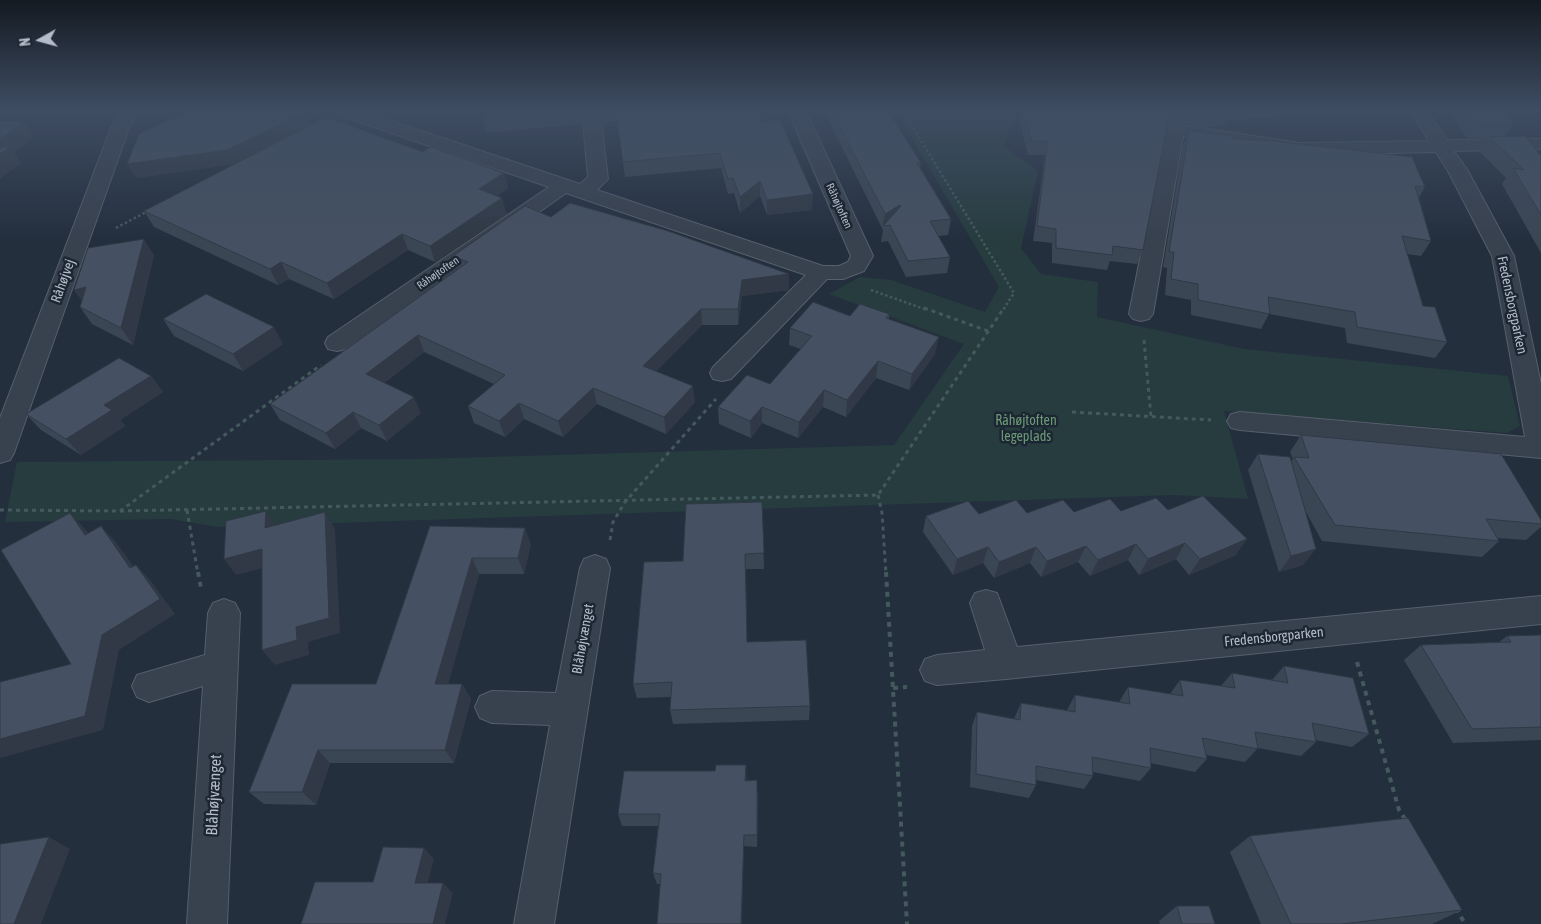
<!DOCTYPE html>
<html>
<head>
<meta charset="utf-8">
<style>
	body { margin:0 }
	#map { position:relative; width:1541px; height:924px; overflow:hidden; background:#242f3e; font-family:"Asap Condensed",sans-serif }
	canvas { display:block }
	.north { position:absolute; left:15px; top:15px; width:50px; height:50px; -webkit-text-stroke:4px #1d2633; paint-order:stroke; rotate:263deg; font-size:14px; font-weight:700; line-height:20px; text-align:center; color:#b4bcc9 }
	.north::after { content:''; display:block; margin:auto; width:18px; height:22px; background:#b4bcc9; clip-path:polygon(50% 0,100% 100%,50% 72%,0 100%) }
</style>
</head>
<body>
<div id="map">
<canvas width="1541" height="924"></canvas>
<div class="north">N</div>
</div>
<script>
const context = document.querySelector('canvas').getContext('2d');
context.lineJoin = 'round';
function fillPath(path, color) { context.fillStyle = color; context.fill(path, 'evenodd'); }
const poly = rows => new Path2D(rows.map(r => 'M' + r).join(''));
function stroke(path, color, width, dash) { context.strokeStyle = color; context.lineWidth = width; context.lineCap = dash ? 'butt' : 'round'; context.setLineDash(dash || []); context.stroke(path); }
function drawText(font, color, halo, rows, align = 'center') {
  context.font = font + ' "Asap Condensed",sans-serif'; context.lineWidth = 5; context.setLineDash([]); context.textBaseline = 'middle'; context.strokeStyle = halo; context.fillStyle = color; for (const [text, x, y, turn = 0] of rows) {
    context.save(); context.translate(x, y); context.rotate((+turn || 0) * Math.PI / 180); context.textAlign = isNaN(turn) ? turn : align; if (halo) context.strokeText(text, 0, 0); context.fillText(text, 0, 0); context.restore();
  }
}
fillPath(poly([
	[896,111,1019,111,1003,146,1038,171,1021,248,1041,274,1098,282,1097,317,1244,349,1508,376,1520,426,1507,433,1224,411,1248,499,1173,495,217,527,171,519,5,522,17,462,420,459,894,445,964,344,829,294,860,277,891,280,985,312,999,287]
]), '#263c3f');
const minor = poly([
	[121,111,139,111,129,128,14,453,10,460,0,463,0,418,111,128,121,111],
	[336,111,362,111,580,184,588,177,582,111,600,111,608,179,597,190,823,266,839,266,848,262,851,256,788,111,806,111,873,256,864,271,843,279,827,279,731,379,722,381,713,379,710,373,713,367,806,275,566,193,346,349,337,351,328,349,325,343,328,337,549,187,339,115,336,111],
	[1157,111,1175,111,1182,125,1299,143,1429,141,1410,111,1428,111,1447,140,1541,139,1541,149,1454,151,1468,171,1514,256,1541,384,1541,458,1240,430,1231,428,1227,421,1231,414,1240,412,1525,437,1492,256,1448,171,1436,152,1299,155,1183,136,1153,314,1149,319,1141,321,1133,319,1129,314,1166,129,1157,111],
	[595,555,606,559,610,568,554,924,514,924,550,725,492,723,480,718,475,707,480,696,492,691,556,693,580,568,584,559,595,555],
	[986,590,997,593,1017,647,1541,596,1541,624,1006,679,937,685,925,681,920,670,925,659,937,655,985,650,970,603,975,593,986,590],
	[224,599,235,603,240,613,227,924,187,924,203,686,149,702,137,697,132,686,137,675,205,655,208,613,213,603,224,599]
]);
stroke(minor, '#565f6c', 2);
stroke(poly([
	[903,111,1014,293,1003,310],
	[116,228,148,211],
	[871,290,927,310]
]), '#44595c', 2.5, [2.5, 2.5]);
stroke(poly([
	[924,308,988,331],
	[1144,340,1151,417],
	[1072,412,1211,420],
	[878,495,882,513,886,574],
	[0,510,120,511,878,495,1004,308],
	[187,510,198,574],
	[120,511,321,365],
	[610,540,613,522,625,502,716,399]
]), '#44595c', 3, [4, 4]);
stroke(poly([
	[198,572,201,588],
	[886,572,907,924],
	[1357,662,1399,810,1407,822],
	[893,688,907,687],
	[1456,908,1465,924]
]), '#44595c', 4, [5, 5]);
fillPath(minor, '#38414e');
fillPath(poly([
	[495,111,581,111,581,124,486,133,482,118],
	[600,111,758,111,762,122,812,210,767,215,760,196,740,213,734,193,728,194,721,168,625,177,617,121,603,123],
	[824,111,888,111,921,163,920,168,951,219,948,235,938,236,950,257,947,273,906,277,888,241,881,242,883,230],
	[1022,111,1167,111,1143,250,1137,264,1110,261,1107,270,1052,263,1052,243,1033,241,1045,155,1028,155,1020,123],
	[1176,111,1349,111,1227,121,1225,125,1207,127,1183,123],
	[1449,111,1504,111,1514,124,1505,136,1541,156,1541,253,1502,184,1506,178,1480,152,1490,138,1467,138],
	[306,112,312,125,423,152,504,173,508,188,497,196,507,214,435,262,408,250,334,299,289,279,278,285,154,227,144,211,287,137,234,164,136,178],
	[1189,131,1232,139,1425,187,1419,197,1431,241,1421,256,1407,254,1423,306,1447,342,1435,358,1347,343,1345,328,1269,314,1261,329,1191,315,1191,300,1165,295,1167,268,1163,267,1183,145],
	[551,217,789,274,789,290,742,296,738,325,702,325,656,371,695,402,666,434,597,404,563,437,524,419,505,437,474,423,468,406,494,384,424,352,384,383,421,413,387,441,361,428,335,449,280,420,270,404,458,269,453,256],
	[154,255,133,345,92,324,80,307,82,300,74,290],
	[889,314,889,319,935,354,909,390,876,378,846,417,823,407,798,438,762,423,751,438,719,424,718,407,770,384,801,349,789,345,790,328,850,316],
	[163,319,283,344,243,371,174,336],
	[151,376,163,392,120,420,125,426,81,455,41,430,26,414],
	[1301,435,1541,520,1541,527,1526,540,1497,538,1499,541,1482,557,1322,541,1306,512,1303,565,1279,572,1248,470,1258,454,1291,461,1293,459,1290,452],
	[762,502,764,569,746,569,747,642,810,706,809,720,673,724,670,710,671,697,637,698,633,684,683,561],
	[1168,510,1236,555,1189,575,1176,559,1139,575,1128,560,1090,576,1078,562,1041,577,1030,563,994,578,983,563,953,575,923,532,926,516],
	[430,526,531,544,524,574,479,574,448,684,462,684,471,699,454,763,330,763,316,805,264,804,249,792,376,684],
	[1541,635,1541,740,1453,743,1404,660,1421,645,1499,642,1507,636],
	[1284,666,1369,734,1352,747,1315,740,1316,742,1301,756,1258,748,1245,762,1206,755,1207,759,1195,772,1150,763,1151,768,1140,781,1093,772,1093,776,1084,789,1036,780,1036,785,1029,798,970,787,972,726,977,712,1014,719,1021,703,1067,710,1075,695,1119,702,1128,687,1170,694,1180,680,1221,686,1232,673,1272,680],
	[747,781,758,793,757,847,744,846,660,884,657,884,653,873,658,826,622,826,618,814],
	[1250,836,1462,910,1432,924,1261,924,1230,852],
	[1177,906,1215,924,1160,924,1159,921]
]), '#3b4654');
fillPath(poly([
	[579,111,581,111,581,124],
	[306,112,312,125,234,164,136,178,127,164],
	[24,122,34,137,14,152,21,163,0,179,0,139],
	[504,173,508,188,484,205,479,189],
	[760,181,760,196,740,213,740,197],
	[813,194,812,210,767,215,767,200],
	[502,198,507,214,435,262,430,246],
	[900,205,898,221,890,225,883,226,885,214],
	[402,234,408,250,334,299,327,283],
	[144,239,154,255,133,345,121,328],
	[281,262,289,279,278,285,270,269],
	[789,274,789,290,742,296,738,325,738,309,742,280],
	[86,287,86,306,74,290],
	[701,309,702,325,646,382,643,366],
	[274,327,283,344,243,371,233,354],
	[418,335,424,352,374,390,366,374],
	[939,337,935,354,909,390,912,374],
	[878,361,876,378,846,417,847,400],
	[151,376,163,392,120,420,125,426,81,455,66,439,104,405],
	[693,386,695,402,666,434,664,417],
	[593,388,597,404,563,437,558,421],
	[824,390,823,407,798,438,799,422],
	[414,397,421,413,387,441,379,425],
	[519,403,524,419,505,437,499,421],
	[762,407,762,423,751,438,750,421],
	[353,412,361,428,335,449,326,433],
	[266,511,277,527,265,528],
	[325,512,335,529,340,633,308,642,309,655,275,665,262,650,296,627],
	[70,513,86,530,100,551,85,535],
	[101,526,116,542,146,584,130,568],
	[525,528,531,544,524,574,518,558],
	[1247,539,1236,555,1189,575,1200,559],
	[1185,543,1176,559,1139,575,1148,559],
	[1136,544,1128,560,1090,576,1098,560],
	[1086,546,1078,562,1041,577,1047,561],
	[988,547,983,563,953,575,957,559],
	[1036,547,1030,563,994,578,999,562],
	[262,549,274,565,236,575,224,559],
	[1316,549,1303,565,1279,572,1291,556],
	[472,558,479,574,444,699,435,684],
	[136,565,151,581,175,614,119,650,103,730,0,758,0,739,102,635],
	[462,684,471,699,454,763,445,750],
	[318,750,330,763,316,805,302,792],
	[746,765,747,778,746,793,745,781],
	[744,835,744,846,742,924,741,924],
	[49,837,70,849,41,924,14,924],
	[424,848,434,859,425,893,415,883],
	[443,883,453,893,445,924,433,924]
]), '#303945');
const building = poly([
	[189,111,304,111,306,112,227,150,127,164,138,136,142,132,189,111],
	[495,111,569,111,482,118,495,111],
	[616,111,758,111,762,122,780,120,813,194,767,200,760,181,740,197,733,178,728,179,720,153,623,162,616,111],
	[832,111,888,111,921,163,917,163,951,219,930,221,950,257,908,261,890,225,883,226,901,206,900,205,885,214,832,111],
	[1023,111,1167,111,1169,116,1143,250,1113,246,1112,255,1056,248,1056,229,1037,226,1048,141,1032,141,1023,111],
	[1195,111,1231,111,1231,112,1213,113,1195,111],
	[1466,111,1504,111,1514,124,1476,124,1466,111],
	[326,117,423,152,431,147,504,173,479,189,502,198,430,246,402,234,327,283,281,262,270,269,144,211,326,117],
	[0,121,24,122,0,139,0,121],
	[1189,131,1232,136,1232,139,1273,141,1412,157,1425,187,1415,186,1431,241,1402,236,1423,306,1435,307,1447,342,1357,327,1355,312,1268,297,1270,314,1198,300,1198,284,1171,279,1174,252,1169,252,1189,131],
	[1525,136,1541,156,1541,215,1513,168,1524,170,1490,137,1525,136],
	[0,147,10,147,0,154,0,147],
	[570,203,668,231,789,274,742,280,738,309,701,309,643,366,693,386,664,417,593,388,558,421,519,403,499,421,468,406,505,375,418,335,366,374,414,397,379,425,353,412,326,433,270,404,468,262,453,256,525,206,551,217,570,203],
	[144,239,121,328,80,307,86,287,74,290,88,248,144,239],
	[206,294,274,327,233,354,163,319,206,294],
	[813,302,850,316,860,304,889,314,886,318,939,337,912,374,878,361,847,400,824,390,799,422,762,407,750,421,718,407,747,375,770,384,812,336,790,328,813,302],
	[119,358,151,376,104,405,112,410,66,439,26,414,119,358],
	[1301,435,1501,454,1541,520,1541,524,1486,519,1499,541,1335,525,1294,457,1309,458,1301,435],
	[1258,454,1290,457,1316,549,1291,556,1258,454],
	[1203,496,1247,539,1200,559,1185,543,1148,559,1136,544,1098,560,1086,546,1047,561,1036,547,999,562,988,547,957,559,926,516,968,501,979,514,1016,500,1027,513,1063,500,1074,512,1110,499,1121,511,1156,498,1168,510,1203,496],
	[762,502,764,553,745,554,747,642,806,640,810,706,670,710,672,682,633,684,644,562,683,561,686,504,762,502],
	[266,511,265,528,325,512,329,618,296,627,297,640,262,650,262,549,224,559,226,521,266,511],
	[70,513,85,535,101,526,130,568,136,565,160,599,102,635,85,716,0,739,0,682,71,664,1,550,70,513],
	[430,526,525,528,518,558,472,558,435,684,462,684,445,750,318,750,302,792,249,792,292,684,376,684,430,526],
	[1541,635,1541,727,1472,729,1421,645,1511,642,1507,636,1541,635],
	[1284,666,1353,678,1369,734,1312,723,1316,742,1255,732,1258,749,1202,738,1207,759,1150,748,1151,768,1092,757,1093,776,1036,766,1036,785,976,774,977,712,1020,720,1021,703,1075,712,1075,695,1130,704,1128,687,1183,696,1180,680,1235,688,1232,673,1288,683,1284,666],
	[716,765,746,765,745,781,757,780,757,835,744,835,741,924,657,924,661,874,653,873,660,814,618,814,624,771,715,771,716,765],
	[1408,818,1462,910,1341,924,1291,924,1250,836,1408,818],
	[49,837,14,924,0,924,0,844,49,837],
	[383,847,424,848,415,883,443,883,433,924,301,924,315,882,373,882,383,847],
	[1177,906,1209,906,1215,924,1182,924,1177,906]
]);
fillPath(building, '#455162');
stroke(building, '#303945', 1);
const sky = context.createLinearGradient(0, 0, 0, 240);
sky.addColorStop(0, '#141a22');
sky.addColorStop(0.46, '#3f4d63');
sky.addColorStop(1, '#3f4d6300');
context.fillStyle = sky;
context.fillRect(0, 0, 1541, 240);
drawText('11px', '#b4bcc9', '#1d2633', [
	["Råhøjtoften",839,206,66],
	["Råhøjtoften",438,273,-35]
]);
drawText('14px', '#b4bcc9', '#1d2633', [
	["Råhøjvej",63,281,-70],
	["Fredensborgparken",1512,305,78],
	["Fredensborgparken",1274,637,-6],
	["Blåhøjvænget",583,639,-80]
]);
drawText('14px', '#6b9a76', '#1d2633', [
	["Råhøjtoften",1026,421],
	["legeplads",1026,437]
]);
drawText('16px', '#b4bcc9', '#1d2633', [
	["Blåhøjvænget",214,795,-87]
]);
</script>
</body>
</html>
